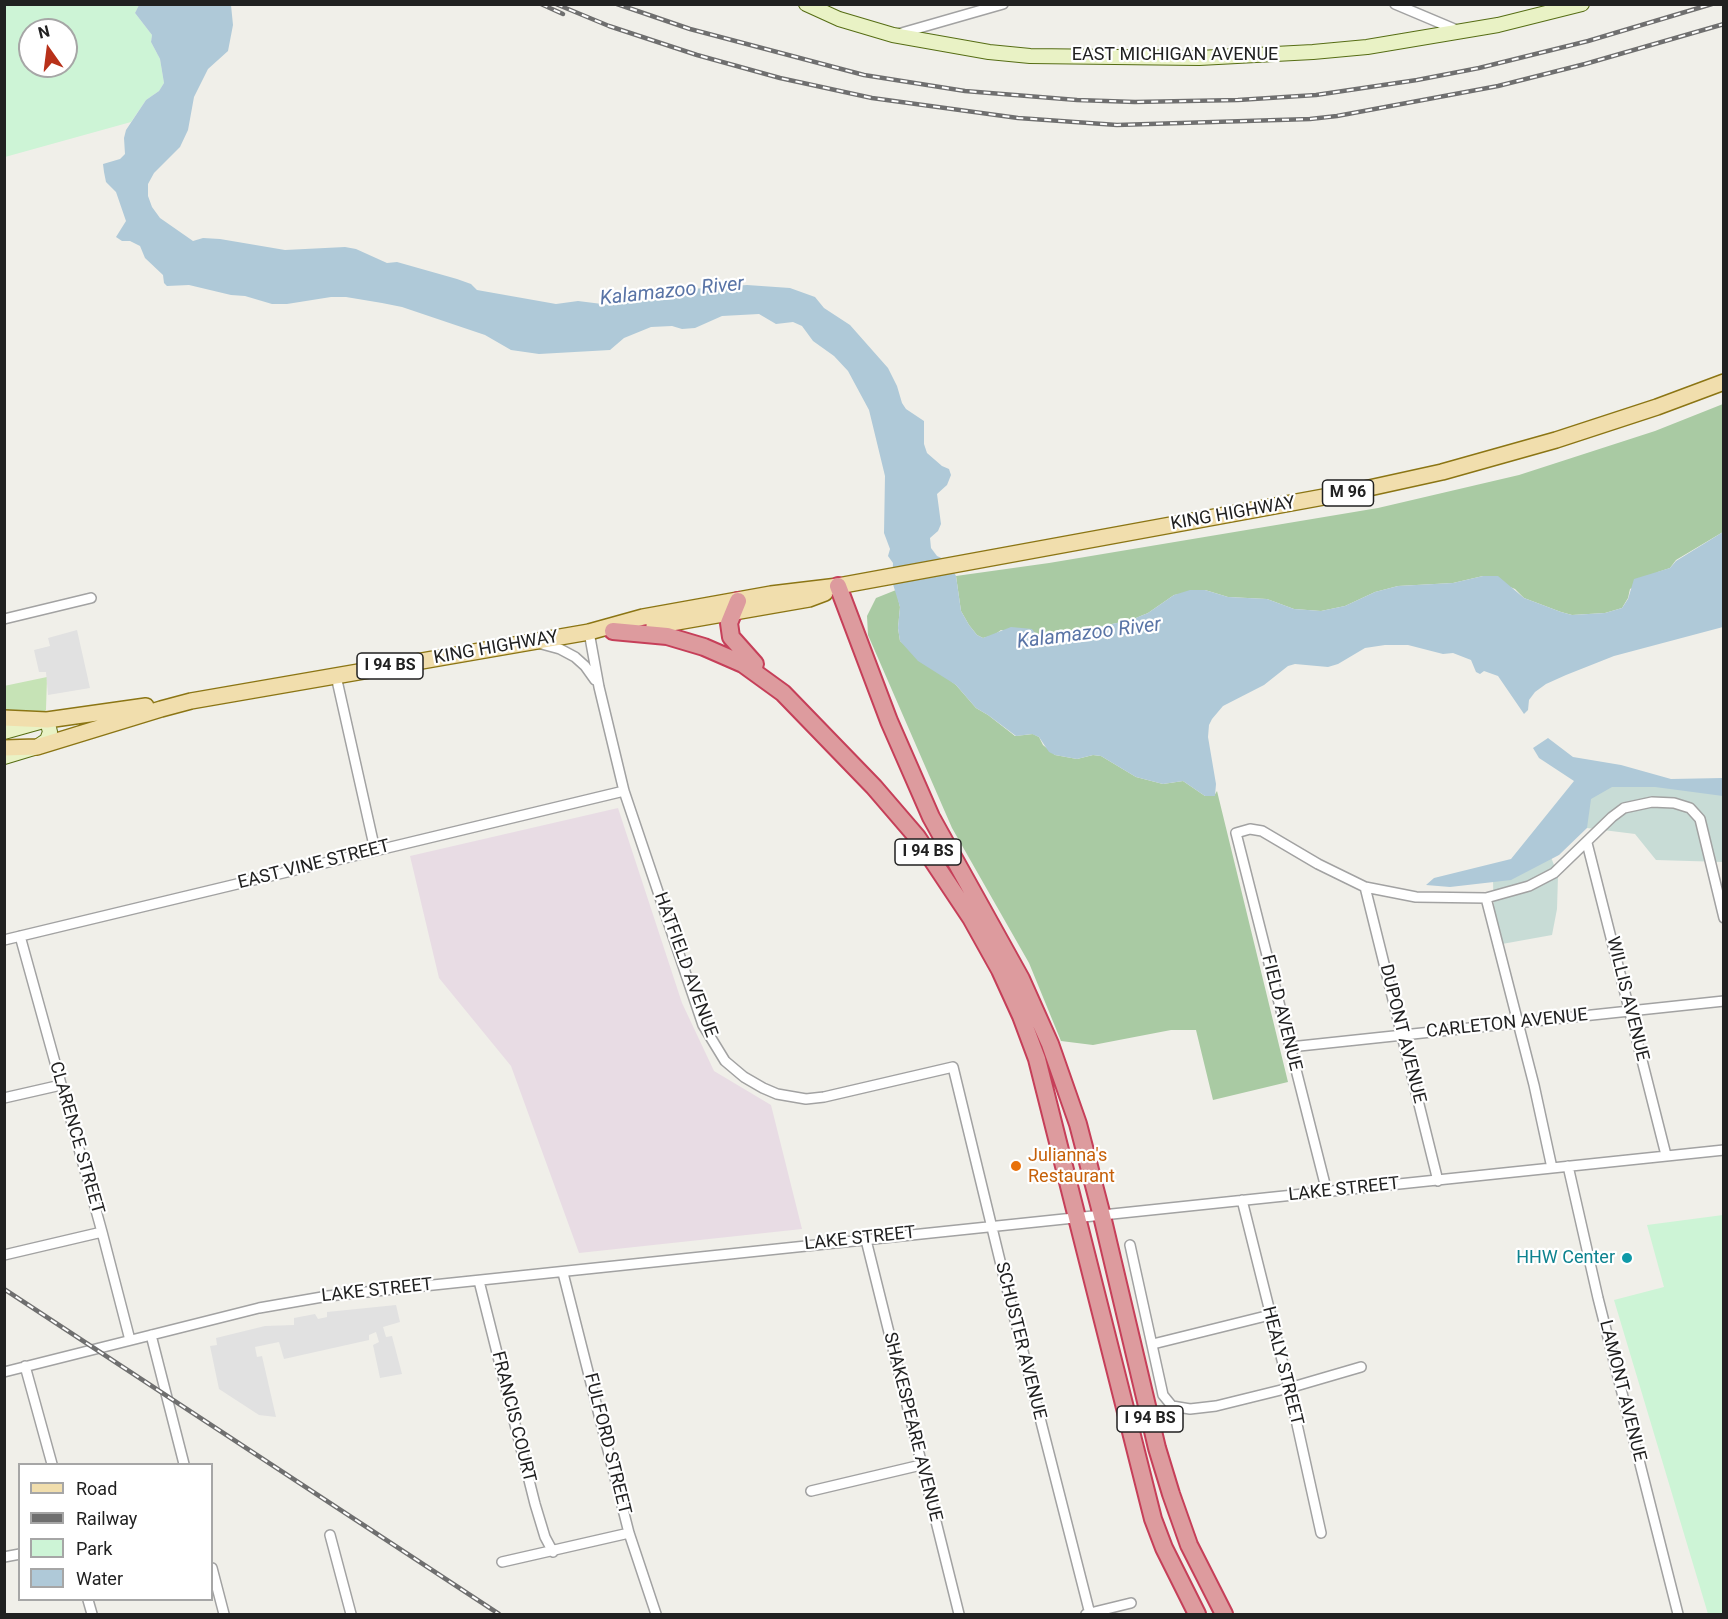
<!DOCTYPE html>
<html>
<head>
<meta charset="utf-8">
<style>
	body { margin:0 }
	#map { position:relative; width:1728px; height:1619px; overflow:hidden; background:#f0efe9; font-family:Roboto,sans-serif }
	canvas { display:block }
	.frame { position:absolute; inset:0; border:6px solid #212121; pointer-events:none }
	.legend { position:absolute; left:18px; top:1463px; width:195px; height:138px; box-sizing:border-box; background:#fff; border:2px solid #a6a6a6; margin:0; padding:8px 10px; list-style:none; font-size:18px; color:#212121 }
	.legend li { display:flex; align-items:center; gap:12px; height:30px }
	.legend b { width:30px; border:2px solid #a6a6a6 }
	.north { position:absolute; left:18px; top:18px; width:60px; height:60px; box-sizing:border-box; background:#fff; border:2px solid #a6a6a6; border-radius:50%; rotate:346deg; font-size:16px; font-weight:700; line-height:24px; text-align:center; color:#212121 }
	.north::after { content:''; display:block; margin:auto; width:21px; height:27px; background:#b8311a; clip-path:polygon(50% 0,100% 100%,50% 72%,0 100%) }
</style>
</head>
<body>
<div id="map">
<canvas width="1728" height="1619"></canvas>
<div class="frame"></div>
<ul class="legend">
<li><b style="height:8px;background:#f1dead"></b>Road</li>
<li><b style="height:8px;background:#6f6f6f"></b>Railway</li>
<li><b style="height:16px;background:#cdf4d6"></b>Park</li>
<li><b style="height:16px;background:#afc9d8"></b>Water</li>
</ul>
<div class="north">N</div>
</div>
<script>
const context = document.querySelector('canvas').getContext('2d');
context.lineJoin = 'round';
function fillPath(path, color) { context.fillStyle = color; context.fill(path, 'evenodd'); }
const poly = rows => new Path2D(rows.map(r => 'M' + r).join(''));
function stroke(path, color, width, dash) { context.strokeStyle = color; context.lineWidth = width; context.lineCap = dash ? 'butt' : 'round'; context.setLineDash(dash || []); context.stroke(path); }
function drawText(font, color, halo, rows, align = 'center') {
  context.font = font + ' Roboto,sans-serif'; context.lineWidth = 4.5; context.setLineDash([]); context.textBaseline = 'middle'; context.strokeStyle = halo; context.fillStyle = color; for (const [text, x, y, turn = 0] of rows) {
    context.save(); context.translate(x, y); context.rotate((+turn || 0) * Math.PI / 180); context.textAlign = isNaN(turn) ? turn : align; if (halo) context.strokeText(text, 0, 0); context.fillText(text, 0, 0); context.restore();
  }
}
fillPath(poly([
	[618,808,682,1003,714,1071,771,1105,802,1229,579,1253,511,1066,439,978,410,856]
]), '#e8dce4');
fillPath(poly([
	[47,677,46,710,43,713,5,711,4,686]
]), '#c6e3b6');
fillPath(poly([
	[1723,404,1723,532,1676,560,1670,568,1658,572,1630,589,1628,598,1622,608,1605,613,1572,615,1561,612,1524,598,1515,589,1483,576,1453,583,1398,586,1375,592,1345,606,1321,611,1294,609,1267,599,1228,597,1205,590,1174,595,1148,613,1131,620,1055,636,1038,637,1001,630,994,635,983,638,977,635,969,625,961,611,956,576,1049,563,1378,508,1519,475,1655,431],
	[896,590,900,607,898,628,900,641,956,685,976,708,988,715,1015,736,1033,734,1039,737,1043,745,1055,755,1077,759,1093,755,1101,756,1136,777,1163,784,1183,781,1205,796,1214,796,1217,791,1288,1082,1213,1100,1196,1030,1171,1030,1093,1045,1061,1041,1029,963,952,828,868,635,867,616,876,598]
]), '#a9caa3');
fillPath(poly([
	[1597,779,1723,787,1723,862,1656,860,1635,834,1587,828,1575,806],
	[1551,857,1558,876,1557,909,1552,935,1502,944,1494,920,1493,880]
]), '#c8dcd6');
fillPath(poly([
	[5,5,139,5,135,13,152,35,151,42,160,59,164,83,159,91,146,100,131,122,5,157],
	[30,30,66,30,66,66,30,66],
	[1723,1215,1724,1614,1708,1614,1614,1300,1664,1287,1647,1225]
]), '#cdf4d6');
fillPath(poly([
	[77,630,90,688,48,695,46,672,39,672,34,650,50,646,48,638],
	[396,1305,400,1322,383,1327,386,1337,392,1336,402,1374,380,1378,373,1345,379,1342,376,1332,369,1335,369,1340,284,1359,279,1342,255,1347,257,1357,262,1356,276,1417,259,1415,219,1389,210,1346,217,1345,216,1338,265,1326,294,1325,294,1318,315,1314,318,1319,327,1317,327,1312]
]), '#e1e1e1');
fillPath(poly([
	[139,5,231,5,233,25,228,51,208,69,194,97,188,130,180,147,154,173,148,184,148,196,152,207,160,218,193,241,203,238,220,239,285,250,345,247,356,249,387,263,397,262,457,279,471,284,477,290,556,304,578,301,610,305,661,298,691,289,747,285,790,288,815,297,824,308,850,325,888,368,897,386,902,403,906,409,924,421,924,444,927,453,942,466,949,469,951,475,947,485,937,494,941,524,938,531,930,538,931,548,937,556,948,561,956,576,961,611,969,625,977,635,983,638,1011,627,1032,629,1038,637,1055,636,1131,620,1148,613,1174,595,1190,590,1205,590,1228,597,1267,599,1294,609,1321,611,1345,606,1375,592,1398,586,1453,583,1483,576,1498,576,1524,598,1561,612,1572,615,1605,613,1622,608,1628,599,1634,579,1670,568,1676,561,1723,532,1723,627,1614,656,1566,675,1546,684,1535,692,1529,700,1528,710,1524,714,1498,676,1484,671,1480,674,1476,672,1471,660,1453,653,1443,654,1408,645,1385,645,1365,648,1338,664,1328,667,1295,664,1288,666,1264,685,1223,706,1212,719,1209,725,1208,737,1216,784,1215,796,1205,796,1183,781,1163,784,1136,777,1101,756,1093,755,1077,759,1055,755,1049,752,1039,737,1032,734,1016,736,988,715,976,708,956,685,918,661,900,641,898,628,900,607,892,581,893,563,888,556,890,549,884,533,885,476,869,410,848,371,834,356,813,341,802,326,793,322,776,324,759,314,722,316,695,328,682,329,672,326,651,327,624,338,610,350,539,354,511,350,485,335,402,307,382,303,346,297,331,297,287,304,272,304,245,296,231,295,189,285,167,286,164,283,163,275,145,258,140,246,130,241,122,241,116,237,126,221,116,192,106,182,104,172,103,164,120,159,125,154,124,138,126,130,146,100,159,91,164,83,160,59,151,42,152,35,135,13],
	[1548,738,1573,757,1621,765,1671,779,1723,778,1723,796,1655,787,1612,787,1591,799,1587,828,1559,855,1511,880,1450,887,1426,885,1434,878,1511,859,1574,781,1539,758,1533,748]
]), '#afc9d8');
const street = poly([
	[1395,4,1459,31],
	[898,34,1003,4],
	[4,619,91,598],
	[589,632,599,687,624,791,703,1025,725,1061,744,1077,763,1088,777,1094,806,1099,824,1097,953,1067,1002,1269,1090,1614],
	[538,643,560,649,575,657,585,666,595,680],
	[336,676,375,850],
	[1587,843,1666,1155],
	[1365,887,1438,1181],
	[1486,898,1534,1085,1552,1168],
	[20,936,102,1232,130,1340],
	[4,940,624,791],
	[1290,1047,1724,1001],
	[4,1098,61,1085],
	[1568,1166,1598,1298,1678,1614],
	[1327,1192,1236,833,1250,829,1262,831,1318,864,1365,887,1416,897,1486,898,1529,886,1554,873,1612,817,1624,808,1652,802,1674,803,1690,808,1700,819,1724,918],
	[1242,1200,1289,1388,1321,1533],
	[866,1240,959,1614],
	[1130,1245,1163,1395,1172,1406,1190,1409,1216,1406,1289,1388,1361,1367],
	[4,1255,102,1232],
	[563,1273,629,1533,656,1614],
	[479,1281,535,1504,545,1537,553,1552],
	[151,1335,184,1464],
	[1153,1344,1270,1315],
	[25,1366,52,1464],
	[4,1372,259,1308,328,1296,1724,1150],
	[811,1491,921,1465],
	[330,1535,351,1614],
	[4,1557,20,1554],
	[502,1562,629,1533],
	[212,1568,224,1614],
	[88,1600,92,1614],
	[1086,1614,1131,1603]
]);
const secondary = poly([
	[806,4,839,19,893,35,989,52,1030,56,1199,58,1313,52,1367,47,1498,25,1582,4],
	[4,732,47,720,50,732,47,740,37,747,4,757]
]);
const primary = poly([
	[654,626,809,599,825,593],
	[4,718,47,720,146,706],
	[4,748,37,747,161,709,191,701,589,632,643,617,771,594,838,586,1351,492,1442,472,1556,440,1657,407,1724,382]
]);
const highway = poly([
	[838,586,889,721,931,817,1021,979,1050,1044,1078,1124,1102,1216,1157,1448,1171,1494,1189,1545,1224,1614],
	[738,601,729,623,731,637,755,664],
	[613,631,667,636,704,647,743,664,783,693,874,787,917,837,971,918,1000,970,1021,1016,1037,1059,1153,1519,1164,1548,1197,1614]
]);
stroke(street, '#a2a2a2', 12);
stroke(secondary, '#566d14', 16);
stroke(primary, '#8b7514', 18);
stroke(highway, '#c63f59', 20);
stroke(street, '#fff', 9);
stroke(secondary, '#e9f2c5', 14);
stroke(primary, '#f1dead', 15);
stroke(highway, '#dd9b9e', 16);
const rail = poly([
	[541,4,563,14],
	[556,4,609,26,697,55,780,78,872,98,1018,118,1117,125,1310,119,1337,116,1498,86,1585,64,1724,24],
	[617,4,690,29,864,75,965,91,1077,100,1135,102,1238,100,1316,95,1417,80,1479,68,1588,41,1712,4],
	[4,1289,499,1614]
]);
stroke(rail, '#6f6f6f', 4.5);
stroke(rail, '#fff', 2, [7]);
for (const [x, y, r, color] of [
	[1016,1166,6,"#e8710a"],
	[1627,1258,6,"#0f9aa8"]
]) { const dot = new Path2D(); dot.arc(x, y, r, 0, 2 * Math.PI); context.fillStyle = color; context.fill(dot); stroke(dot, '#fff', 2); }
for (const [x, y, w] of [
	[1348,493,51],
	[390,666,66],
	[928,852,66],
	[1150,1419,66]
]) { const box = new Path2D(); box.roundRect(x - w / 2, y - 13, w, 26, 4.5); context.fillStyle = '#fff'; context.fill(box); stroke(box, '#212121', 1.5); }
drawText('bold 16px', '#212121', null, [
	["M 96",1348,493],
	["I 94 BS",390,666],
	["I 94 BS",928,852],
	["I 94 BS",1150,1419]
]);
drawText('18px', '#212121', '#fff', [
	["EAST MICHIGAN AVENUE",1175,55],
	["KING HIGHWAY",1233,514,-10],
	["KING HIGHWAY",496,648,-10],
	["EAST VINE STREET",314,865,-14],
	["HATFIELD AVENUE",685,965,70],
	["WILLIS AVENUE",1627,999,76],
	["FIELD AVENUE",1281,1013,76],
	["CARLETON AVENUE",1507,1024,-6],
	["DUPONT AVENUE",1402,1034,76],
	["CLARENCE STREET",76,1138,74],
	["LAKE STREET",1344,1190,-6],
	["LAKE STREET",860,1239,-6],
	["LAKE STREET",377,1291,-6],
	["SCHUSTER AVENUE",1020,1341,76],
	["HEALY STREET",1282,1366,76],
	["LAMONT AVENUE",1622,1391,76],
	["FRANCIS COURT",513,1417,76],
	["SHAKESPEARE AVENUE",912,1427,76],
	["FULFORD STREET",607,1444,76]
]);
drawText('18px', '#c56008', '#fff', [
	["Julianna's",1028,1156],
	["Restaurant",1028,1177]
], 'left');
drawText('18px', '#0d838f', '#fff', [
	["HHW Center",1615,1258]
], 'right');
drawText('italic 20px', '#5974a6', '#fff', [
	["Kalamazoo River",672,292,-6],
	["Kalamazoo River",1089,634,-7]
]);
</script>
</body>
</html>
